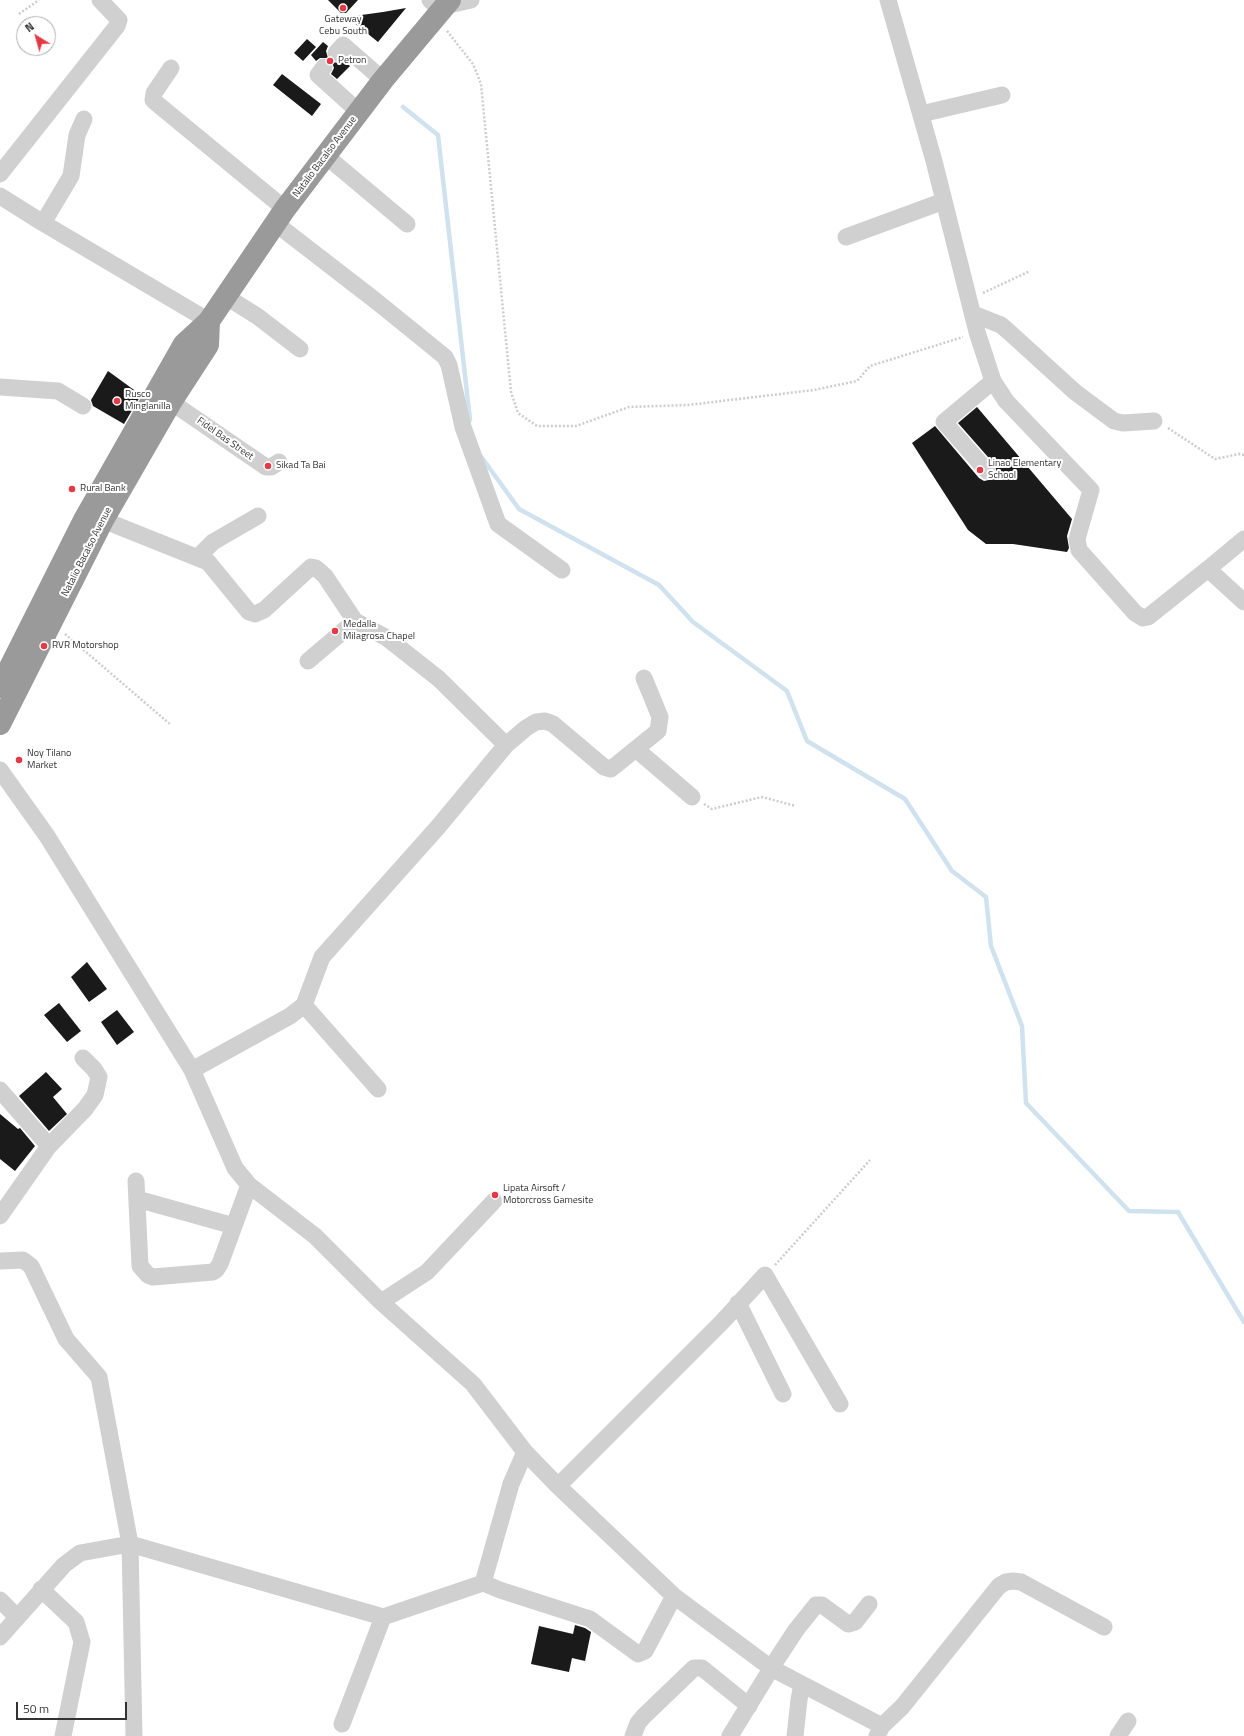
<!DOCTYPE html>
<html>
<head>
<meta charset="utf-8">
<style>
	body { margin:0 }
	#map { position:relative; width:1244px; height:1736px; overflow:hidden; background:#fff; font-family:"Titillium Web",sans-serif }
	canvas { display:block }
	.north { position:absolute; left:16px; top:16px; width:40px; height:40px; box-sizing:border-box; background:#fff; border:1px solid #adadad; border-radius:50%; rotate:323deg; font-size:11px; font-weight:700; line-height:16px; text-align:center; color:#333 }
	.north::after { content:''; display:block; margin:auto; width:14px; height:18px; background:#e63946; clip-path:polygon(50% 0,100% 100%,50% 72%,0 100%) }
	.scale { position:absolute; left:16px; top:1702px; width:111px; height:18px; box-sizing:border-box; border:2px solid #333; border-top:0; padding-left:5px; font-size:12px; line-height:14px; white-space:nowrap; color:#333; -webkit-text-stroke:3px #fff; paint-order:stroke }
</style>
</head>
<body>
<div id="map">
<canvas width="1244" height="1736"></canvas>
<div class="north">N</div>
<div class="scale">50 m</div>
</div>
<script>
const context = document.querySelector('canvas').getContext('2d');
context.lineJoin = 'round';
const poly = rows => new Path2D(rows.map(r => 'M' + r).join(''));
function stroke(path, color, width, dash) { context.strokeStyle = color; context.lineWidth = width; context.lineCap = dash ? 'butt' : 'round'; context.setLineDash(dash || []); context.stroke(path); }
function fillPath(path, color) { context.fillStyle = color; context.fill(path, 'evenodd'); }
function drawText(font, color, halo, rows, align = 'center') {
  context.font = font + ' "Titillium Web",sans-serif'; context.lineWidth = 4; context.setLineDash([]); context.textBaseline = 'middle'; context.strokeStyle = halo; context.fillStyle = color; for (const [text, x, y, turn = 0] of rows) {
    context.save(); context.translate(x, y); context.rotate((+turn || 0) * Math.PI / 180); context.textAlign = isNaN(turn) ? turn : align; if (halo) context.strokeText(text, 0, 0); context.fillText(text, 0, 0); context.restore();
  }
}
stroke(poly([
	[403,107,438,135,470,420],
	[480,455,519,509,659,585,693,622,787,691,807,741,905,799,952,871,986,897,991,946,1022,1026,1026,1103,1129,1211,1178,1212,1244,1322]
]), '#cfe2ee', 4.5);
fillPath(poly([
	[328,0,358,0,346,13,341,13],
	[406,8,378,42,347,17,383,12],
	[307,39,316,47,303,61,294,53],
	[323,42,328,46,326,51,328,58,320,58,316,61,311,55],
	[343,60,350,66,337,79,331,74,334,68,332,62,339,63],
	[282,74,321,104,312,116,273,85],
	[108,371,141,395,124,424,93,406,91,400],
	[977,407,1072,519,1067,536,1069,548,1067,552,1013,544,986,544,968,530,912,443,935,426,979,478,984,481,993,479,997,474,995,465,958,423],
	[87,962,107,989,89,1002,71,977],
	[59,1003,81,1031,67,1042,44,1015],
	[117,1010,134,1032,117,1045,101,1022],
	[46,1072,62,1089,53,1097,67,1114,49,1131,19,1096],
	[0,1114,18,1129,20,1128,35,1146,15,1171,0,1159],
	[575,1625,585,1628,591,1632,585,1661,572,1658,569,1672,531,1664,539,1626,573,1634]
]), '#1a1a1a');
stroke(poly([
	[19,14,39,0],
	[447,31,473,64,481,84,511,392,518,413,537,426,576,426,629,407,688,405,814,390,857,381,870,366,963,337],
	[983,293,1030,271],
	[1168,428,1215,459,1239,454,1244,455],
	[65,634,171,725],
	[704,804,712,809,762,797,796,806],
	[775,1265,870,1160]
]), '#cdcdcd', 2.5, [2, 2]);
stroke(poly([
	[430,0,440,10],
	[888,0,934,161,977,332,993,381,1006,401,1091,490,1077,539,1079,550,1135,613,1143,618,1148,617,1208,569],
	[444,6,471,0],
	[336,53,343,45,383,80],
	[324,67,318,75,359,112],
	[171,68,154,93,153,100,155,102,285,209],
	[921,114,1002,95],
	[326,156,407,224],
	[0,174,117,26,119,20,100,0],
	[0,196,43,223,209,321],
	[43,223,71,176,77,135,84,119],
	[275,223,376,301,445,357,449,365,463,427,498,524,562,570],
	[846,237,944,201],
	[225,296,257,316,300,349],
	[973,314,1001,325,1008,331,1075,392,1114,421,1123,423,1154,421],
	[0,387,58,391,83,406],
	[171,402,266,467,271,467,279,462],
	[987,471,944,422,993,381],
	[103,520,208,562,249,612,255,614,264,610,311,567,316,568,325,576,355,621,387,638,439,679,506,745],
	[1244,539,1208,569,1244,602],
	[198,557,213,542,258,516],
	[308,661,355,621],
	[637,750,692,797],
	[0,770,47,836,192,1070,235,1168,249,1185,315,1236,381,1302,473,1384,525,1452,558,1486,674,1596,771,1668,882,1726],
	[304,1005,378,1089],
	[192,1070,290,1016,304,1005,322,957,438,827,506,745,526,728,536,722,545,721,553,724,604,767,611,769,658,731,660,717,644,678],
	[0,1090,49,1146],
	[136,1181,140,1266,148,1275,153,1277,213,1272,216,1270,220,1264,249,1185],
	[137,1199,234,1226],
	[0,1216,49,1146,85,1109,95,1095,99,1077,94,1069,83,1058],
	[0,1261,23,1260,31,1266,66,1339,99,1377,130,1544,134,1736],
	[381,1302,427,1272,494,1201],
	[738,1303,783,1394],
	[558,1486,722,1322,765,1275,840,1404],
	[483,1583,500,1590,590,1619,638,1654,645,1651,674,1596],
	[41,1589,76,1622,82,1642,63,1736],
	[0,1600,17,1617],
	[0,1637,64,1565,80,1553,130,1544,383,1617,483,1583,511,1484,525,1452],
	[342,1724,383,1617],
	[633,1736,638,1723,644,1716,694,1668,702,1668,749,1706],
	[730,1736,777,1659,796,1630,816,1605,822,1605,848,1624,855,1622,869,1604],
	[795,1736,799,1700,802,1684],
	[877,1736,882,1726,902,1707,999,1586,1006,1582,1013,1581,1021,1582,1104,1627],
	[1118,1736,1128,1721]
]), '#d0d0d0', 17);
stroke(poly([
	[0,687,84,520,184,344,209,321,285,209,383,80,450,0],
	[0,724,103,520,171,402,208,345,209,321]
]), '#9a9a9a', 22);
for (const [x, y, r, color] of [
	[343,8,4,"#e63946"],
	[330,61,4,"#e63946"],
	[117,401,4,"#e63946"],
	[268,466,4,"#e63946"],
	[980,470,4,"#e63946"],
	[72,489,4,"#e63946"],
	[335,631,4,"#e63946"],
	[44,646,4,"#e63946"],
	[19,760,4,"#e63946"],
	[495,1195,4,"#e63946"]
]) { const dot = new Path2D(); dot.arc(x, y, r, 0, 2 * Math.PI); context.fillStyle = color; context.fill(dot); stroke(dot, '#fff', 1.5); }
drawText('10px', '#333', '#fff', [
	["Gateway",343,20,"center"],
	["Cebu South",343,32,"center"],
	["Petron",338,61],
	["Rusco",125,395],
	["Minglanilla",125,407],
	["Linao Elementary",988,464],
	["School",988,476],
	["Sikad Ta Bai",276,466],
	["Rural Bank",80,489],
	["Medalla",343,625],
	["Milagrosa Chapel",343,637],
	["RVR Motorshop",52,646],
	["Noy Tilano",27,754],
	["Market",27,766],
	["Lipata Airsoft /",503,1189],
	["Motorcross Gamesite",503,1201]
], 'left');
drawText('10px', '#333', '#fff', [
	["Natalio Bacalso Avenue",325,157,-53],
	["Fidel Bas Street",225,439,35],
	["Natalio Bacalso Avenue",87,552,-63]
]);
</script>
</body>
</html>
